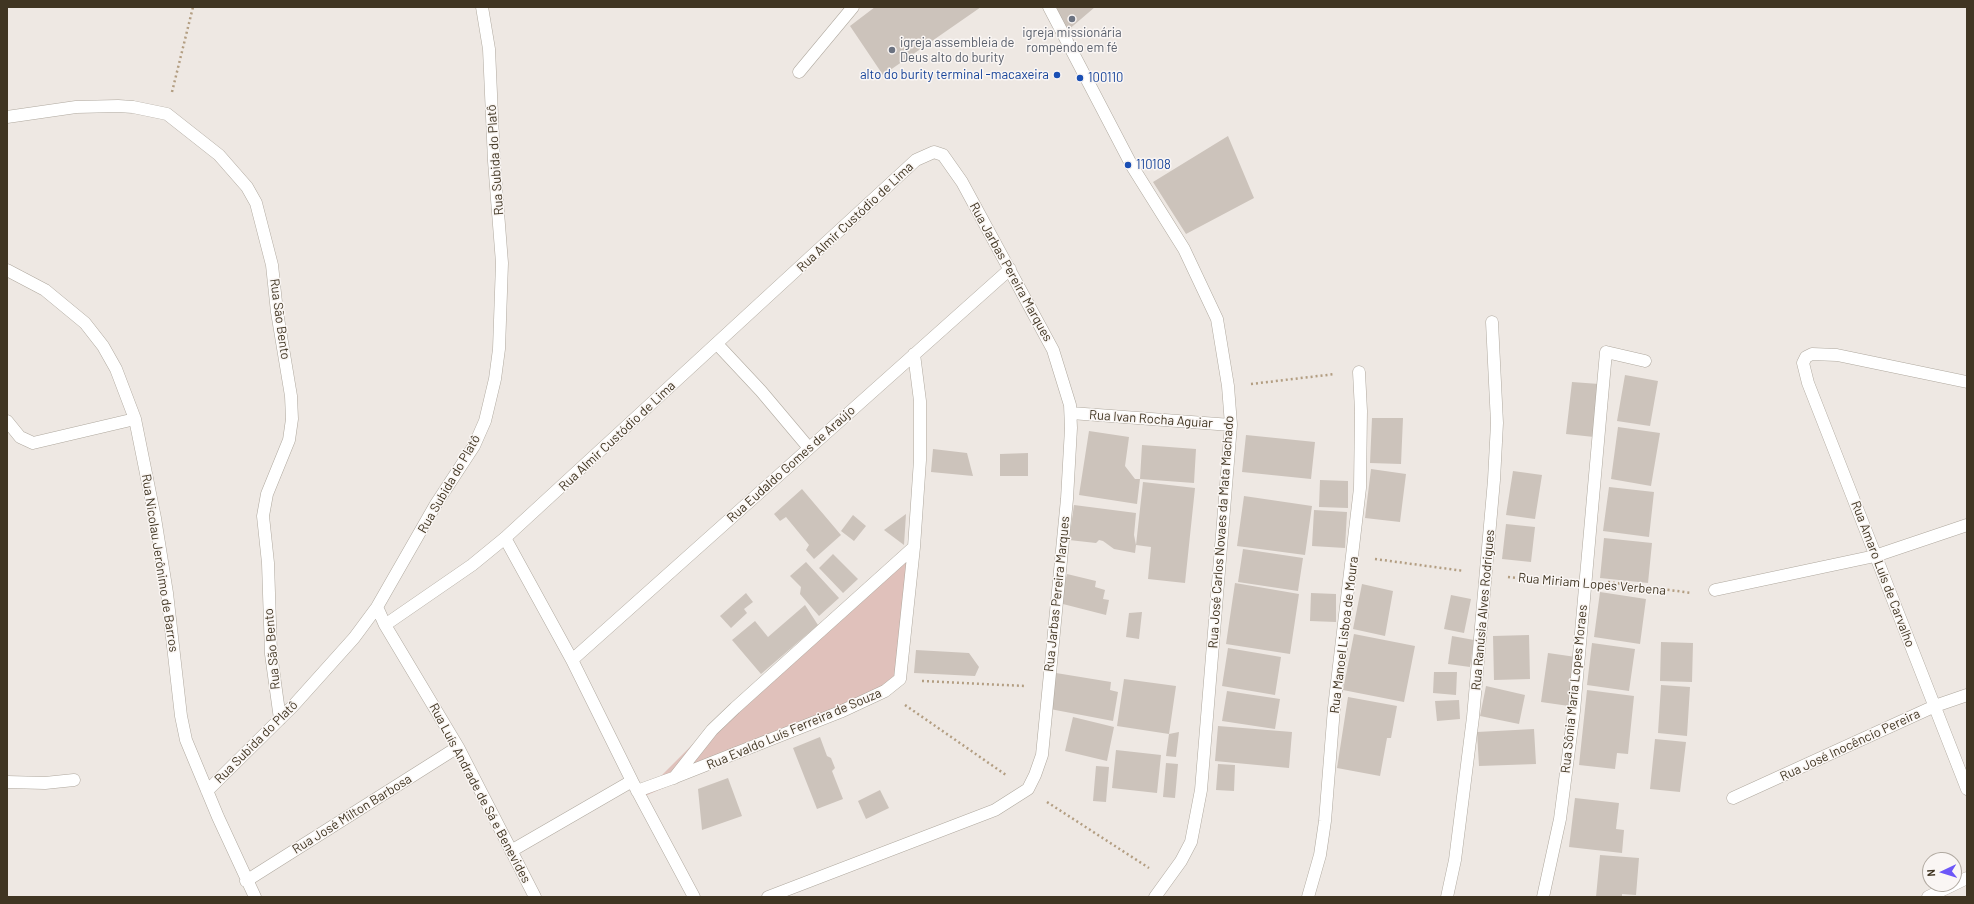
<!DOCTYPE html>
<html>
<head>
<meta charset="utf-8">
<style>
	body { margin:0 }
	#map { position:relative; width:1974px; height:904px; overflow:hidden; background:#eee8e3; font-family:Barlow,sans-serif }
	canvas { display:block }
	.frame { position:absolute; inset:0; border:8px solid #403522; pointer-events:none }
	.north { position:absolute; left:1922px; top:852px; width:40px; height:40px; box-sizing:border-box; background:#faf6f4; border:1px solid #b0a9a0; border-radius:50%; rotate:266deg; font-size:11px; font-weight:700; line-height:16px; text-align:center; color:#403522 }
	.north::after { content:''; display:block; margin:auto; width:14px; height:18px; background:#6d57f8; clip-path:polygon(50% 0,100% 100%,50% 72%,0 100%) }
</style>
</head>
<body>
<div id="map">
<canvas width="1974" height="904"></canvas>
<div class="frame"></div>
<div class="north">N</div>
</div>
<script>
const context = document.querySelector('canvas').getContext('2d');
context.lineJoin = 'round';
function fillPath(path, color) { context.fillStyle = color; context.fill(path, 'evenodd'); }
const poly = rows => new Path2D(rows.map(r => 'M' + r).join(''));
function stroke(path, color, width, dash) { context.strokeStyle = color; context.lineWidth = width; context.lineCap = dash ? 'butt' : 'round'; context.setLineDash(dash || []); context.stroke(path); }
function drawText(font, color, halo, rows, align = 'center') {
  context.font = font + ' Barlow,sans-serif'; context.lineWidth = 3; context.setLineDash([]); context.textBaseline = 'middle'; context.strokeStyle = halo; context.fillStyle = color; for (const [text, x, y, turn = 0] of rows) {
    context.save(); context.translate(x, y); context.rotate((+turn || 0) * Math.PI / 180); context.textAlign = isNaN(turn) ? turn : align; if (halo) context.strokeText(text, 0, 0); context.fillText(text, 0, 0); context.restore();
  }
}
fillPath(poly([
	[910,546,902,680,860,703,638,799,693,744]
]), '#e0c1bb');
fillPath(poly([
	[875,7,981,7,883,75,850,26],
	[1056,7,1095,7,1067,31],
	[1228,136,1254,198,1186,234,1153,182],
	[1625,375,1658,381,1650,426,1617,421],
	[1572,382,1599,384,1594,437,1566,434],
	[1372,418,1403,418,1401,464,1370,463],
	[1618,427,1660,433,1651,486,1611,479],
	[1089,431,1129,437,1125,466,1135,479,1140,479,1137,504,1079,495],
	[1246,435,1315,442,1311,479,1242,472],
	[1142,445,1196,449,1194,483,1140,479],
	[933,449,967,453,973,476,931,472],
	[1028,453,1028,476,1000,476,1000,454],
	[1371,469,1406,474,1400,522,1365,518],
	[1513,471,1542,475,1535,519,1506,515],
	[1320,480,1348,481,1348,508,1319,507],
	[1143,482,1195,488,1185,583,1148,579,1151,547,1136,545,1135,553,1114,549,1103,541,1099,540,1096,543,1069,540,1074,505,1136,513,1134,535,1136,545],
	[1609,487,1654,492,1649,537,1603,531],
	[802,489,841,535,814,559,806,550,809,545,786,517,780,521,774,514],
	[1244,496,1312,506,1305,555,1237,546],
	[1314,510,1347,512,1345,548,1312,546],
	[906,514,904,545,884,530],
	[853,515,866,526,854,541,841,531],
	[1506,524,1535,527,1531,562,1502,559],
	[1604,538,1652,543,1648,583,1600,578],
	[1243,549,1303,558,1298,591,1238,582],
	[833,554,858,579,843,593,819,568],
	[806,562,839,598,819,616,800,594,801,587,790,576],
	[1067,574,1096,581,1095,587,1105,590,1103,599,1109,600,1106,615,1059,603],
	[1235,583,1299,594,1290,654,1226,644],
	[1362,584,1393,591,1385,636,1353,629],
	[1600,592,1646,599,1640,644,1594,637],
	[746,593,753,602,744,609,747,613,731,628,720,616],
	[1311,593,1336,594,1336,622,1310,621],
	[1451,595,1471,599,1464,633,1444,629],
	[805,605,818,625,761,674,732,640,755,621,768,637],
	[1142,612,1139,639,1126,637,1129,613],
	[1354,634,1415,646,1404,702,1343,690],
	[1529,635,1530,679,1494,680,1493,636],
	[1452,636,1474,640,1470,667,1448,664],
	[1661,642,1693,643,1692,682,1660,681],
	[1592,643,1635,649,1629,691,1587,685],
	[1228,648,1281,657,1275,695,1222,686],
	[916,650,969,653,979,667,975,676,914,673],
	[1548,653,1576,657,1569,706,1541,702],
	[1434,672,1457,672,1456,695,1433,693],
	[1056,673,1111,682,1110,690,1118,692,1113,721,1050,709],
	[1124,679,1176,686,1169,734,1117,726],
	[1661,685,1690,687,1687,736,1658,733],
	[1486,686,1525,695,1519,724,1480,716],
	[1587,690,1634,696,1628,754,1617,753,1615,769,1579,765],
	[1227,691,1280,699,1275,729,1222,721],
	[1348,697,1397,706,1391,738,1387,738,1380,776,1337,768],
	[1459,700,1460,719,1437,721,1435,701],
	[1073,717,1114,727,1107,761,1065,751],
	[1218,726,1292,732,1289,768,1215,761],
	[1534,729,1536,764,1479,766,1477,732],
	[1179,732,1176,757,1166,756,1169,734],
	[820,737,827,756,831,758,835,768,832,771,843,799,817,809,793,748],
	[1655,739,1686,742,1680,792,1650,789],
	[1116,750,1161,755,1157,793,1112,788],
	[1166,763,1178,764,1175,798,1163,797],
	[1218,764,1235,765,1234,791,1216,790],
	[1096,766,1109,767,1106,802,1093,801],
	[728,778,742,816,702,830,698,789],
	[880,790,889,808,866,819,858,801],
	[1575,798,1619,803,1616,829,1624,830,1622,853,1569,847],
	[1600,855,1639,858,1636,895,1622,894,1622,897,1596,897]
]), '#ccc3bb');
const street = poly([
	[1049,7,1132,166,1184,249,1217,319,1228,386,1231,425,1201,790,1191,842,1181,861,1155,897],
	[799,72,853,7],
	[7,117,76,107,118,106,133,107,167,114,219,155,247,187,256,203,272,265,277,312,291,396,292,419,289,440,267,494,263,516,268,563,271,654,280,719],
	[7,270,45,290,85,323,103,346,116,369,135,419,155,518,167,593,181,716,186,740,218,817,255,897],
	[717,344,761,391,809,448],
	[1967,382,1837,355,1812,354,1806,357,1803,363,1808,383,1967,789],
	[1071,413,1231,425],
	[7,421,20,437,33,443,135,419],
	[505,538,572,660,632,781,694,897],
	[1715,590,1875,556,1967,525],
	[377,607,385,625,458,747,535,897],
	[385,625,472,565,505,538,916,160,934,152,943,155,962,182,1053,350,1070,405,1071,428,1067,499,1042,755,1035,775,1028,789,995,810,768,897],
	[572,660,1010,269],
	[674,778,712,730,735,708,914,547],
	[7,782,45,783,74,780],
	[207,791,293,706,354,638,377,607,436,504,474,446,485,421,495,379,499,349,502,263,494,161,489,49,482,7],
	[637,791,673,778,840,712,885,691,900,679,914,547,920,460,920,401,914,354],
	[1733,798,1935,706,1967,695],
	[511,851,632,781],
	[246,881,458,747],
	[1308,897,1320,855,1325,821,1334,708,1360,488,1361,411,1359,372],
	[1447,897,1455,860,1473,717,1494,480,1497,423,1492,322],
	[1543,897,1560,819,1574,711,1606,352,1645,361],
	[1928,897,1967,878]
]);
stroke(street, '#afa89e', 13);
stroke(poly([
	[172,92,193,7],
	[1251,384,1335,374],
	[1375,559,1464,571],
	[1508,577,1541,581,1563,581],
	[1608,582,1692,593],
	[922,681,1025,686],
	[905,705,1006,775],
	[1047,802,1149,868]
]), '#b39e82', 2.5, [2, 3]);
stroke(street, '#fff', 12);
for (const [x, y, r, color] of [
	[1072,19,4,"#6b7280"],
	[892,50,4,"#6b7280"],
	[1057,75,4,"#1a4fb4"],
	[1080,78,4,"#1a4fb4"],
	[1128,165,4,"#1a4fb4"]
]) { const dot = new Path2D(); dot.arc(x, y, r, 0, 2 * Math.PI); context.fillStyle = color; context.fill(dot); stroke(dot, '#faf6f4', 1.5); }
drawText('13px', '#5b616d', '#faf6f4', [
	["igreja missionária",1072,33],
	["rompendo em fé",1072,48],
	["igreja assembleia de",900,43,"left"],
	["Deus alto do burity",900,58,"left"]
]);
drawText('13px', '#164399', '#faf6f4', [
	["alto do burity terminal -macaxeira",1049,75,"right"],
	["100110",1088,78],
	["110108",1136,165]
], 'left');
drawText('13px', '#403522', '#faf6f4', [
	["Rua Subida do Platô",495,160,-94],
	["Rua Almir Custódio de Lima",855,217,-43],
	["Rua Jarbas Pereira Marques",1011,272,61],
	["Rua São Bento",280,319,82],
	["Rua Ivan Rocha Aguiar",1151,419,4],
	["Rua Almir Custódio de Lima",617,436,-43],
	["Rua Eudaldo Gomes de Araújo",791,464,-42],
	["Rua Subida do Platô",449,484,-60],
	["Rua José Carlos Novaes da Mata Machado",1221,532,-86],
	["Rua Nicolau Jerônimo de Barros",160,563,81],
	["Rua Amaro Luís de Carvalho",1883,574,69],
	["Rua Miriam Lopes Verbena",1592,584,5],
	["Rua Jarbas Pereira Marques",1057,594,-84],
	["Rua Ranúsia Alves Rodrigues",1483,610,-85],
	["Rua Manoel Lisboa de Moura",1344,635,-83],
	["Rua São Bento",272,649,-95],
	["Rua Sônia Maria Lopes Moraes",1574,689,-84],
	["Rua Evaldo Luís Ferreira de Souza",794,729,-23],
	["Rua Subida do Platô",256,742,-45],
	["Rua José Inocêncio Pereira",1850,745,-25],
	["Rua Luís Andrade de Sá e Benevides",480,793,62],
	["Rua José Milton Barbosa",352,814,-32]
]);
</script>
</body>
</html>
